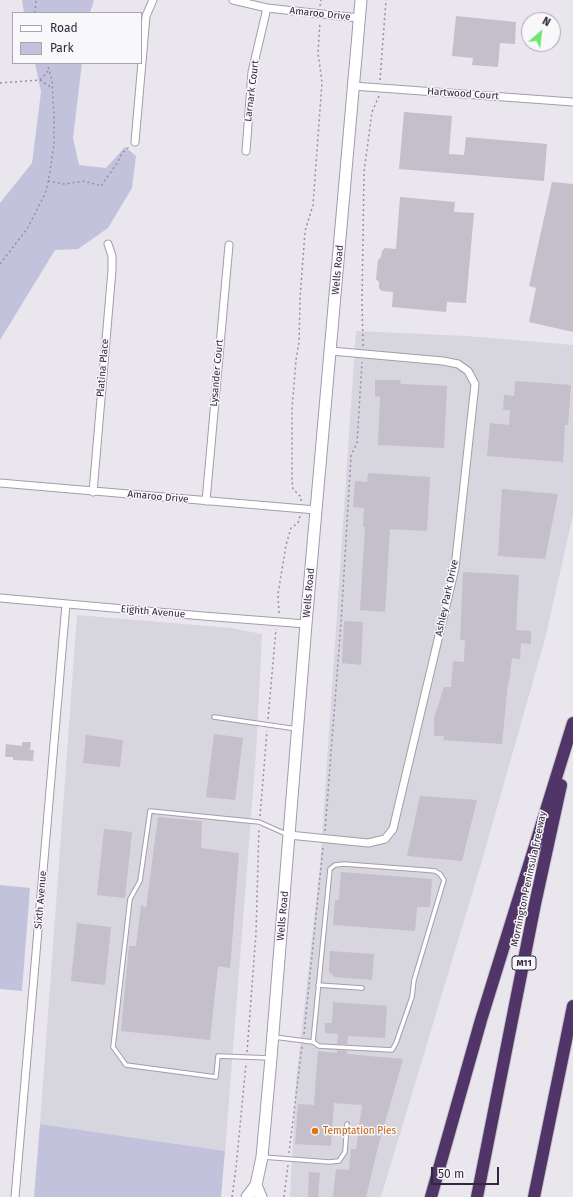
<!DOCTYPE html>
<html>
<head>
<meta charset="utf-8">
<style>
	body { margin:0 }
	#map { position:relative; width:573px; height:1197px; overflow:hidden; background:#e9e6ee; font-family:"Fira Sans",sans-serif }
	canvas { display:block }
	.legend { position:absolute; left:12px; top:12px; width:130px; height:52px; box-sizing:border-box; background:#f8f7fa; border:1px solid #a9a4af; margin:0; padding:5px 7px; list-style:none; font-size:12px; color:#33273e }
	.legend li { display:flex; align-items:center; gap:8px; height:20px }
	.legend b { width:20px; border:1px solid #a9a4af }
	.north { position:absolute; left:521px; top:12px; width:40px; height:40px; box-sizing:border-box; background:#f8f7fa; border:1px solid #a9a4af; border-radius:50%; rotate:28deg; font-size:11px; font-weight:700; line-height:16px; text-align:center; color:#33273e }
	.north::after { content:''; display:block; margin:auto; width:14px; height:18px; background:#6de570; clip-path:polygon(50% 0,100% 100%,50% 72%,0 100%) }
	.scale { position:absolute; left:431px; top:1167px; width:68px; height:18px; box-sizing:border-box; border:2px solid #33273e; border-top:0; padding-left:5px; font-size:12px; line-height:14px; white-space:nowrap; color:#33273e; -webkit-text-stroke:3px #f8f7fa; paint-order:stroke }
</style>
</head>
<body>
<div id="map">
<canvas width="573" height="1197"></canvas>
<ul class="legend">
<li><b style="height:5px;background:#fff"></b>Road</li>
<li><b style="height:11px;background:#c3c2dc"></b>Park</li>
</ul>
<div class="north">N</div>
<div class="scale">50 m</div>
</div>
<script>
const context = document.querySelector('canvas').getContext('2d');
context.lineJoin = 'round';
function fillPath(path, color) { context.fillStyle = color; context.fill(path, 'evenodd'); }
const poly = rows => new Path2D(rows.map(r => 'M' + r).join(''));
function stroke(path, color, width, dash) { context.strokeStyle = color; context.lineWidth = width; context.lineCap = dash ? 'butt' : 'round'; context.setLineDash(dash || []); context.stroke(path); }
function drawText(font, color, halo, rows, align = 'center') {
  context.font = font + ' "Fira Sans",sans-serif'; context.lineWidth = 3; context.setLineDash([]); context.textBaseline = 'middle'; context.strokeStyle = halo; context.fillStyle = color; for (const [text, x, y, turn = 0] of rows) {
    context.save(); context.translate(x, y); context.rotate((+turn || 0) * Math.PI / 180); context.textAlign = isNaN(turn) ? turn : align; if (halo) context.strokeText(text, 0, 0); context.fillText(text, 0, 0); context.restore();
  }
}
fillPath(poly([
	[356,331,466,336,573,345,573,515,545,639,481,864,381,1197,290,1197,296,1082,320,866],
	[77,615,231,628,262,634,256,753,225,1151,40,1124]
]), '#d7d5dd');
fillPath(poly([
	[22,0,94,0,90,13,24,13],
	[35,63,82,63,73,138,79,165,106,168,125,147,136,156,132,188,108,228,78,249,55,250,0,340,0,203,32,163,41,92],
	[0,885,30,888,22,991,0,989],
	[40,1124,225,1151,221,1197,34,1197]
]), '#c3c2dc');
fillPath(poly([
	[456,16,516,22,515,44,500,43,498,67,472,65,473,58,452,56],
	[404,112,452,116,449,154,464,155,466,137,547,144,544,181,399,169],
	[552,182,573,184,573,332,529,322,536,288,529,286],
	[400,197,455,202,454,212,474,213,466,303,447,302,446,312,392,307,393,292,382,291,379,288,379,282,376,279,378,260,381,257,382,251,385,248,396,249],
	[375,380,401,380,400,384,447,386,444,448,378,445,380,397,375,396],
	[515,381,571,385,568,425,565,425,563,462,487,456,490,423,509,425,510,410,503,410,504,395,514,396],
	[368,473,430,477,427,531,390,529,385,612,360,610,365,527,363,527,364,508,353,507,355,481,367,482],
	[502,489,558,494,545,559,498,556],
	[463,572,519,575,516,630,531,631,531,644,521,643,520,659,512,658,509,683,508,682,502,744,443,740,444,736,434,736,434,718,444,687,451,687,453,661,464,662,465,640,460,640],
	[344,621,363,622,361,665,342,663],
	[214,734,243,738,235,800,206,797],
	[86,735,123,740,120,767,83,763],
	[22,742,31,742,30,750,34,750,33,761,13,760,13,757,5,757,6,744,22,746],
	[420,796,477,800,462,861,407,856],
	[158,817,202,821,201,848,239,853,230,968,218,966,210,1040,121,1031,129,946,136,946,141,905,146,908],
	[104,829,132,832,125,898,97,895],
	[341,872,432,879,430,907,417,907,415,931,333,925,335,900,339,900],
	[77,923,111,927,105,985,71,981],
	[330,951,374,954,372,980,335,977,329,972],
	[333,1002,387,1006,385,1038,348,1036,347,1044,337,1044,338,1034,325,1033,325,1023,332,1023],
	[337,1050,347,1051,347,1054,403,1059,377,1151,366,1197,333,1197,336,1169,349,1170,351,1149,356,1149,362,1105,334,1103,331,1146,295,1144,298,1104,314,1105,318,1051,337,1053],
	[309,1172,320,1173,318,1197,308,1197]
]), '#c4bfcb');
const lane = poly([
	[214,717,297,729],
	[318,985,362,988],
	[274,1037,313,1042,330,869,335,865,344,864,424,870,435,871,440,874,444,880,414,980,412,997,396,1043,392,1050,319,1046,313,1042],
	[270,1058,218,1056,216,1077,126,1065,113,1047,130,899,140,881,150,811,259,822,286,834],
	[263,1157,329,1162,339,1161,345,1152,347,1124]
]);
const street = poly([
	[233,0,267,8,359,18],
	[353,86,573,102],
	[135,142,146,16,153,0],
	[246,151,252,72,267,8],
	[0,483,316,510],
	[93,492,112,270,112,256,108,244],
	[206,501,229,245],
	[0,598,203,616,306,624],
	[289,835,368,843,385,839,393,829,455,568,475,384,468,371,458,364,443,361,331,351],
	[15,1197,66,604]
]);
const secondary = poly([
	[247,1197,256,1185],
	[261,1197,256,1185,262,1157,271,1058,306,624,361,0]
]);
const highway = poly([
	[431,1197,481,1020,573,723],
	[477,1197,535,904,561,785],
	[534,1197,573,1006]
]);
stroke(lane, '#a49dab', 5.5);
stroke(street, '#a49dab', 9);
stroke(secondary, '#a39aad', 13);
stroke(highway, '#c6c3c9', 14);
stroke(poly([
	[320,6,321,0],
	[35,13,36,0],
	[40,80,49,70],
	[380,80,386,0],
	[0,83,40,80,52,88],
	[48,181,64,184,84,181,101,186,118,162,122,153,129,147],
	[0,264,27,229,45,194,48,183,54,145,54,117,52,80,47,63],
	[363,346,362,302,364,172,372,112,379,96],
	[301,501,301,497,293,489,292,481,292,409,296,360,299,342,300,299,305,231,313,205,322,82,318,53,320,22],
	[279,613,278,594,286,545,291,528,298,523,300,516],
	[268,719,276,629],
	[260,816,267,731],
	[325,831,341,623,351,456,357,443,362,362],
	[304,1034,323,847],
	[247,1052,256,933,259,828],
	[289,1153,302,1046],
	[232,1197,236,1168,246,1064],
	[284,1197,288,1165]
]), '#9b8aae', 1.5, [2, 3]);
stroke(lane, '#fff', 3.5);
stroke(street, '#fff', 7);
stroke(secondary, '#fff', 11);
stroke(highway, '#523568', 12);
for (const [x, y, r, color] of [
	[315,1131,4,"#e8710a"]
]) { const dot = new Path2D(); dot.arc(x, y, r, 0, 2 * Math.PI); context.fillStyle = color; context.fill(dot); stroke(dot, '#f8f7fa', 1.5); }
for (const [x, y, w] of [
	[524,963,24]
]) { const box = new Path2D(); box.roundRect(x - w / 2, y - 7, w, 14, 3); context.fillStyle = '#f8f7fa'; context.fill(box); stroke(box, '#33273e', 1); }
drawText('bold 9px', '#33273e', null, [
	["M11",524,963]
]);
drawText('10px', '#33273e', '#f8f7fa', [
	["Amaroo Drive",320,14,6],
	["Larnark Court",252,91,-83],
	["Hartwood Court",463,94,4],
	["Wells Road",338,270,-85],
	["Platina Place",103,368,-85],
	["Lysander Court",217,373,-85],
	["Amaroo Drive",158,497,5],
	["Wells Road",309,593,-85],
	["Ashley Park Drive",447,598,-78],
	["Eighth Avenue",153,612,5],
	["Mornington Peninsula Freeway",529,879,-78],
	["Sixth Avenue",41,900,-85],
	["Wells Road",283,916,-85]
]);
drawText('10px', '#c56008', '#f8f7fa', [
	["Temptation Pies",323,1131]
], 'left');
</script>
</body>
</html>
